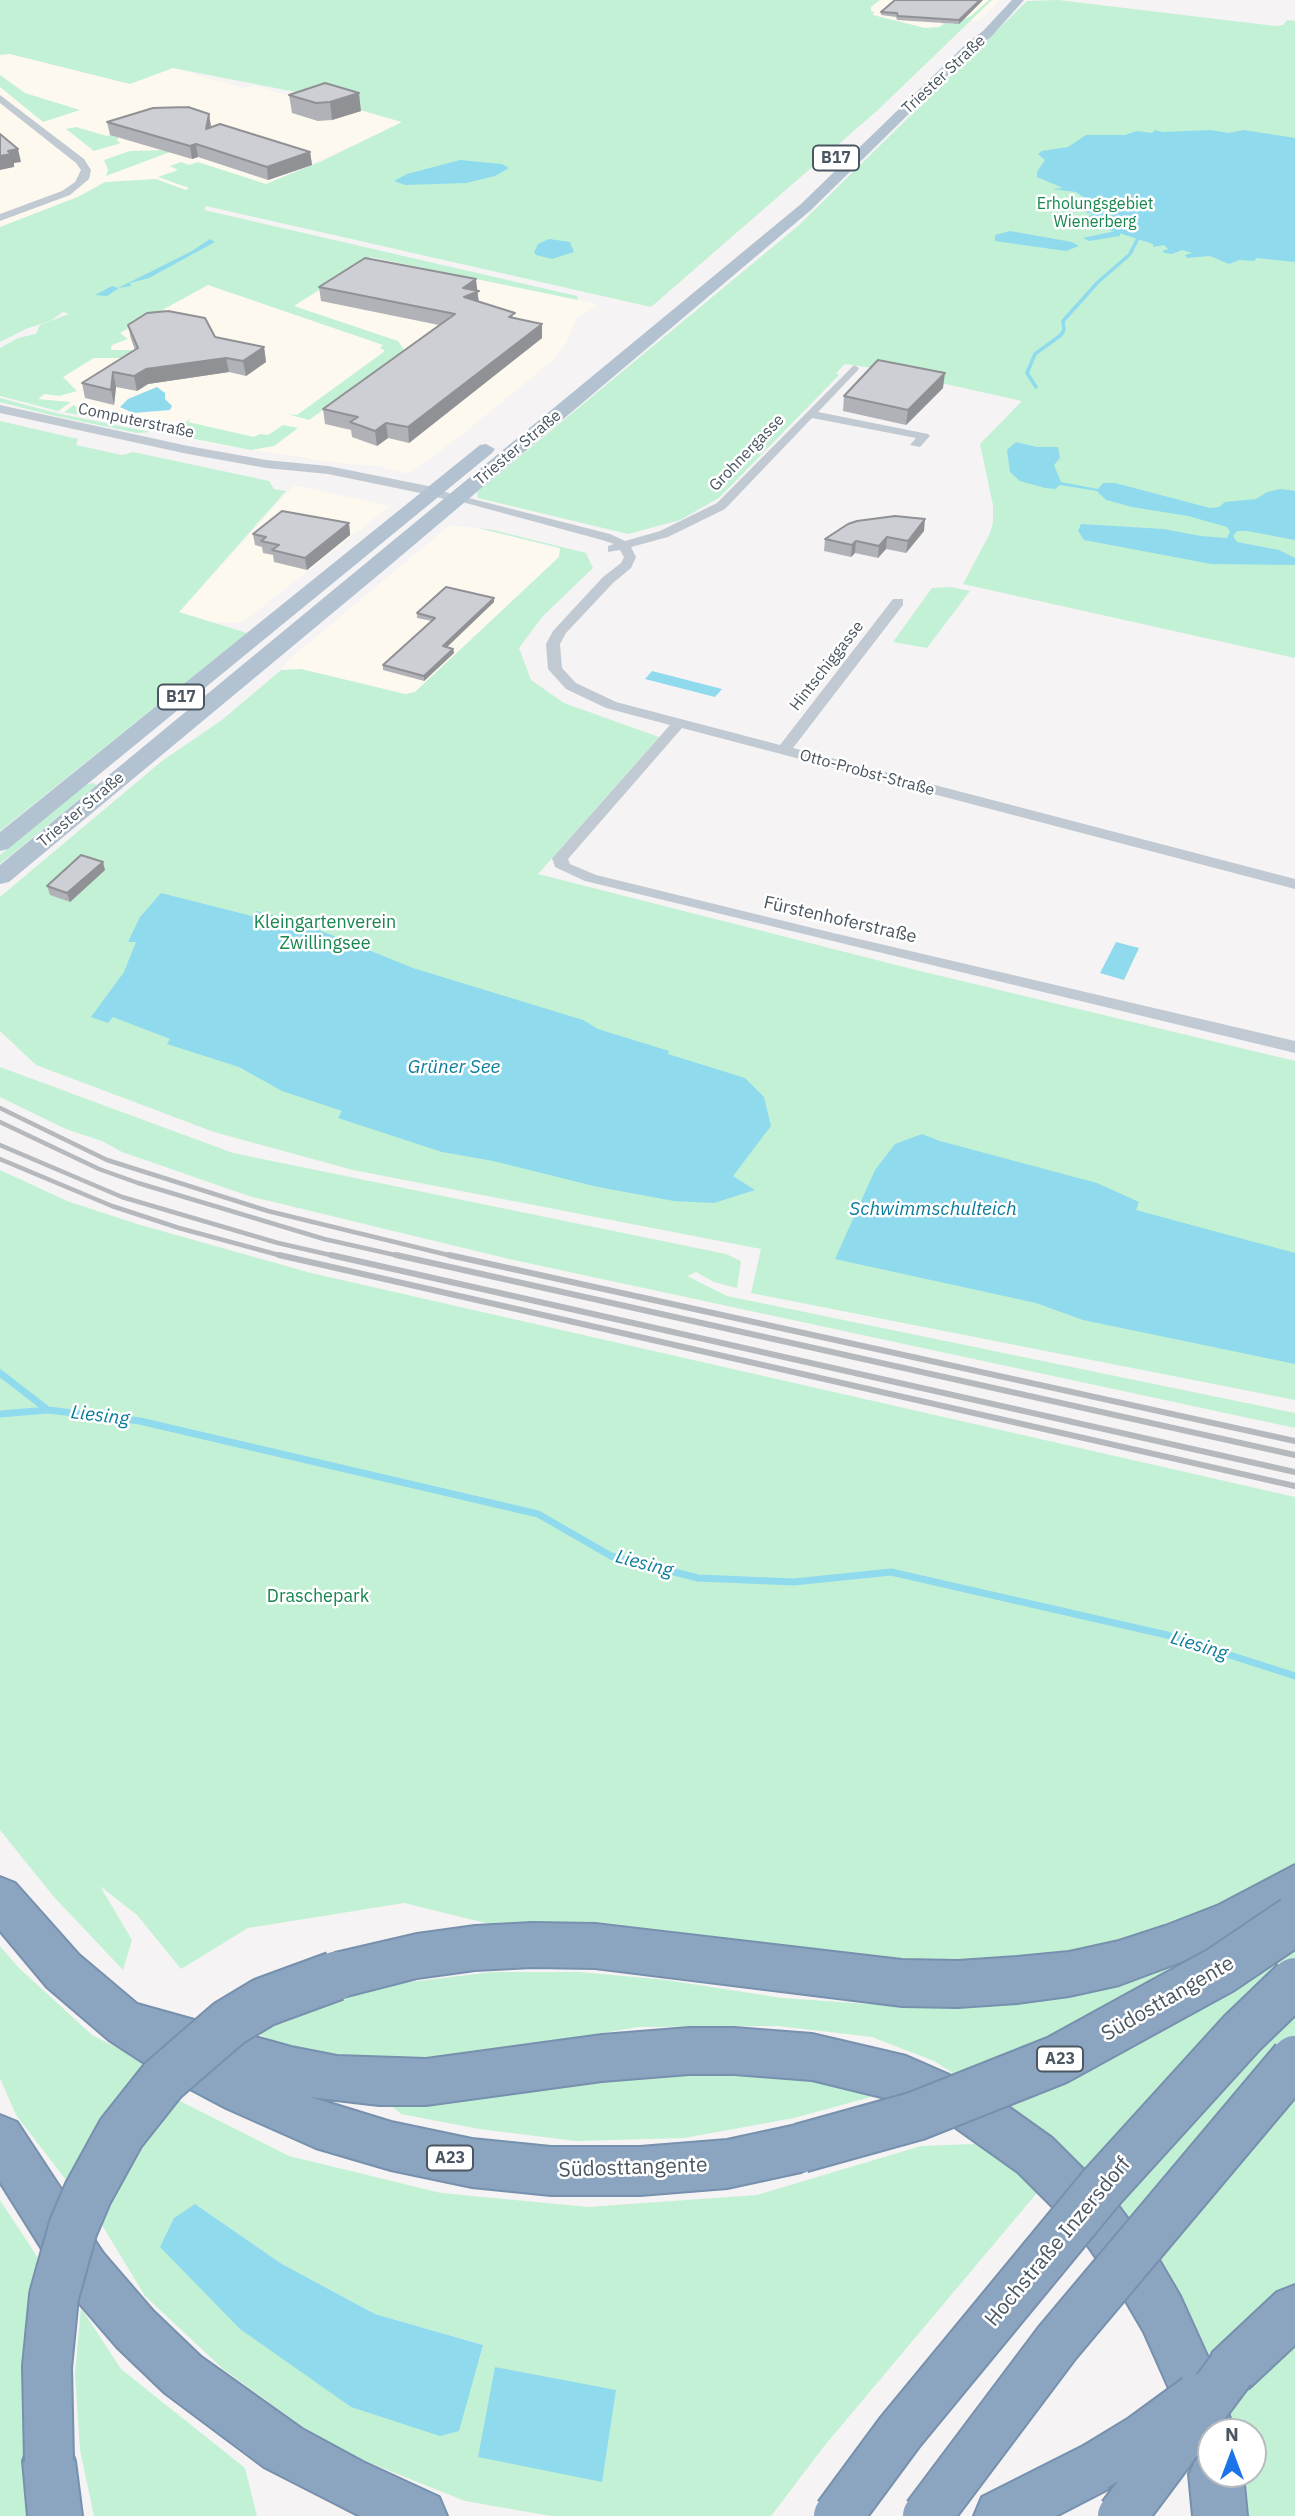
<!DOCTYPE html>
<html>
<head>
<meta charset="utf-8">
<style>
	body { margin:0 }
	#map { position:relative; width:1295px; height:2516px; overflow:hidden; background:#f5f3f3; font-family:"IBM Plex Sans",sans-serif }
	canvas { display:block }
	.north { position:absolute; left:1197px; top:2418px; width:70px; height:70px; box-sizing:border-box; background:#fff; border:2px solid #b7bbc0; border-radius:50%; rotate:0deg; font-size:19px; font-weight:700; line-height:28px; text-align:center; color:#4a5661 }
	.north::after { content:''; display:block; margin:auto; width:24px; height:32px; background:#1a73e8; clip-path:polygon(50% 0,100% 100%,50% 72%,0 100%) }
</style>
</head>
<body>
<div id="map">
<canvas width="1295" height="2516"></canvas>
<div class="north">N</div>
</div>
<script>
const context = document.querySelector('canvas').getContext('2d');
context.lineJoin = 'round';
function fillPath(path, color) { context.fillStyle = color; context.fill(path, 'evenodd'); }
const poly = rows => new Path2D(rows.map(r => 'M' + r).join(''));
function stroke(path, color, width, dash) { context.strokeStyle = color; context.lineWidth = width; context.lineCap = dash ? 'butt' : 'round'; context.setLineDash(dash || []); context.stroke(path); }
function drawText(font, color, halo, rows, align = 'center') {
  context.font = font + ' "IBM Plex Sans",sans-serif'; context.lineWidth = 5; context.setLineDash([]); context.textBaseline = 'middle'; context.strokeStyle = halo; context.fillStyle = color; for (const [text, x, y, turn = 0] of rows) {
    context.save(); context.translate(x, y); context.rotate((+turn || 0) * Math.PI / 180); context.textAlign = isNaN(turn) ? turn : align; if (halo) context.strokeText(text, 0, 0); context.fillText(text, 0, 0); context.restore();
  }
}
fillPath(poly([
	[880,0,1000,0,978,21,945,23,939,27,925,28,872,15,871,7],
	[10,54,130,84,173,68,242,88,256,86,292,97,301,93,403,123,266,184,186,190,88,192,0,227,0,55],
	[370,257,598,304,576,319,567,342,552,361,459,437,408,474,375,466,338,463,215,444,32,405,0,396,203,273,294,306],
	[294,485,390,506,242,623,209,622,179,613],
	[450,525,476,528,560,549,559,557,415,692,405,694,301,669,281,670,287,661]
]), '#fdf9ef');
fillPath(poly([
	[0,0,880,0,871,7,871,11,874,12,873,15,925,28,939,27,944,24,940,22,952,24,971,16,989,0,992,0,879,109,651,307,206,206,204,210,577,296,578,300,370,257,294,306,398,341,405,351,309,420,287,414,297,415,385,351,380,348,383,345,208,285,120,333,128,339,112,345,111,350,133,350,129,358,94,358,63,377,77,391,59,396,44,394,38,399,71,402,58,411,0,396,0,348,18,338,36,334,40,325,69,314,63,312,50,321,28,328,0,342,0,227,78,197,105,182,156,179,186,190,189,188,158,177,178,170,170,166,181,162,189,165,198,162,266,184,322,161,402,122,301,93,173,68,130,84,10,54,0,55],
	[1058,0,1275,26,1283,25,1287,20,1295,21,1295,658,963,584,990,533,993,522,993,505,980,444,1022,401,873,368,845,364,836,373,839,375,719,498,680,520,628,534,478,498,477,492,798,226,1027,1],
	[0,75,25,93,80,110,43,122,0,87],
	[76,127,107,136,120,132,117,141,121,143,94,151,66,129],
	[167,150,170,152,106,176,108,170,104,160,130,151],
	[0,398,56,413,150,432,137,433,51,415,0,402],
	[74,405,80,411,105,409,123,416,156,420,161,424,151,430,64,412],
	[191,418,188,422,254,437,260,434,268,435,283,425,298,428,274,446,251,450,169,434],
	[0,421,78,439,76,445,122,455,133,452,246,476,269,481,274,489,286,491,179,612,247,633,0,831],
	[478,528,493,530,586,553,593,568,542,617,519,648,531,680,564,703,659,737,538,874,916,970,1295,1061,1295,1400,751,1293,761,1249,353,1170,214,1132,36,1065,0,1031,0,897,162,761,222,720,281,670,301,669,405,694,415,692,559,557,560,548],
	[951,587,970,591,927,648,893,642,932,588],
	[93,783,97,785,0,864,0,855,86,785],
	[0,1067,233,1153,726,1254,741,1261,737,1288,714,1282,696,1272,687,1276,727,1296,1295,1413,1295,1428,509,1259,249,1196,122,1152,102,1141,66,1129,0,1097],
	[0,1170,67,1201,137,1224,311,1273,1295,1497,1295,2516,1243,2516,1235,2474,1253,2474,1253,2432,1227,2432,1215,2369,1180,2292,1122,2208,1047,2133,934,2061,872,2037,778,2026,638,2027,516,2048,430,2059,369,2061,289,2048,258,2034,294,2013,369,1987,492,1972,580,1972,666,1980,782,1998,912,2007,892,1958,576,1924,490,1924,404,1903,248,1928,181,1969,137,1915,100,1886,132,1940,123,1970,54,1897,0,1830],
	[0,1946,19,1968,92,2035,151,2065,69,2184,16,2115,0,2078],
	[735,2065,900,2089,794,2118,684,2138,576,2141,479,2129,401,2114,386,2101,643,2069],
	[176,2099,289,2156,441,2193,588,2207,757,2195,921,2146,1000,2143,1047,2181,825,2445,771,2516,551,2516,465,2501,330,2447,223,2369,145,2296,102,2225,136,2152],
	[195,2204,282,2264,375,2314,483,2345,351,2407],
	[0,2200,38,2258,23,2344,25,2470,31,2516,0,2516],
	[81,2308,121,2369,245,2468,257,2516,94,2516,80,2450,75,2374]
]), '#c3f1d5');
fillPath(poly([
	[1155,130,1163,132,1211,130,1228,133,1244,130,1295,138,1295,262,1257,258,1254,261,1239,260,1229,264,1210,256,1187,258,1185,255,1192,253,1182,250,1172,254,1165,253,1162,251,1168,249,1164,245,1153,247,1153,244,1100,227,1093,219,1085,218,1093,214,1085,212,1084,206,1075,204,1083,203,1085,198,1076,192,1052,189,1063,188,1037,177,1037,172,1045,160,1038,154,1042,151,1068,147,1086,135,1125,135,1137,131,1152,133],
	[460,160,502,164,509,168,495,176,466,183,405,185,394,181,407,174],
	[1010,231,1072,242,1079,246,1066,251,995,241,995,235],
	[210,239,215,242,149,278,130,283,131,286,119,288,107,296,95,295,112,286,118,288,192,251],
	[549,239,570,242,574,252,552,259,536,255,534,252,538,244],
	[157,387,165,393,165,399,172,406,170,410,133,413,120,407,128,399],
	[1016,442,1037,447,1058,447,1060,458,1054,465,1061,482,1098,489,1103,483,1115,483,1210,508,1219,507,1225,502,1256,499,1267,492,1281,489,1295,491,1295,540,1247,531,1237,531,1233,536,1237,542,1279,550,1295,558,1295,565,1211,564,1084,540,1078,531,1081,524,1163,529,1201,536,1227,538,1230,532,1227,527,1188,516,1132,507,1106,500,1097,491,1060,485,1055,489,1045,488,1020,481,1010,472,1007,450],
	[652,671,722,689,715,697,645,679],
	[161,893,252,916,256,911,299,922,413,968,583,1020,598,1029,669,1051,668,1054,745,1078,764,1097,771,1126,733,1176,755,1190,714,1203,674,1201,598,1187,493,1161,442,1152,338,1118,342,1111,282,1091,239,1067,167,1044,170,1039,113,1017,108,1023,91,1017,124,972,136,942,128,942,140,917],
	[1116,942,1139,948,1124,980,1100,973],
	[922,1134,940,1141,1097,1183,1139,1202,1136,1210,1295,1253,1295,1364,1083,1320,1036,1303,835,1259,875,1170,895,1144],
	[195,2204,282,2264,375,2314,483,2345,459,2431,440,2436,351,2407,240,2329,160,2247,174,2218],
	[495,2367,616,2390,602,2482,478,2457]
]), '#90daee');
stroke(poly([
	[1130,254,1138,238],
	[1036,387,1027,373,1035,354,1061,335,1064,330,1063,321,1098,282,1128,256]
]), '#90daee', 3.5);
stroke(poly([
	[0,1373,48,1410],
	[0,1414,48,1410,140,1421,538,1514,611,1556,698,1578,794,1582,891,1572,1167,1635,1295,1676]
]), '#90daee', 7);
fillPath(poly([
	[1116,231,1120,232,1120,236,1089,241,1083,238,1116,231]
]), '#90daee');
const motorway = poly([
	[1295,1865,1295,1910,1248,1937,1119,1985,1069,1996,1017,2003,958,2007,902,2006,595,1968,532,1967,475,1970,417,1978,335,1999,319,1992,312,1976,319,1960,335,1953,417,1934,475,1926,532,1923,595,1924,902,1960,958,1961,1017,1957,1069,1952,1119,1941,1165,1926,1219,1905,1295,1865],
	[0,1877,15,1883,79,1955,137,2004,291,2047,337,2056,426,2059,602,2035,689,2028,734,2028,812,2034,906,2056,986,2091,1052,2138,1113,2199,1159,2260,1180,2296,1209,2360,1213,2352,1277,2292,1295,2285,1295,2345,1249,2388,1231,2396,1222,2392,1234,2432,1211,2432,1211,2474,1243,2474,1247,2516,1193,2516,1189,2474,1194,2464,1185,2445,1168,2386,1144,2332,1123,2296,1079,2233,1018,2172,952,2125,902,2102,812,2080,734,2074,689,2074,602,2081,426,2105,379,2105,310,2097,391,2122,472,2139,551,2147,640,2147,727,2140,801,2124,818,2131,825,2148,818,2165,801,2172,727,2188,640,2195,551,2195,472,2187,391,2170,316,2148,226,2108,160,2073,109,2040,47,1987,0,1931,0,1877],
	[0,2115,17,2122,103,2253,153,2311,201,2357,302,2429,363,2462,439,2497,447,2516,360,2516,264,2467,165,2393,117,2347,67,2289,0,2182,0,2115],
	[49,2435,68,2442,75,2461,82,2516,28,2516,23,2461,30,2442,49,2435],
	[1095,2440,1114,2448,1122,2467,1114,2486,1056,2516,974,2516,982,2497,1095,2440]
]);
stroke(motorway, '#7690ad', 4);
fillPath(poly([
	[854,365,859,368,858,370,818,412,928,434,930,436,920,447,910,445,916,438,812,418,725,509,668,537,631,547,636,557,631,568,613,583,566,633,560,644,562,668,576,683,616,702,780,745,893,599,903,599,903,605,793,748,1295,879,1295,889,682,728,568,859,570,864,596,875,829,932,1295,1041,1295,1053,585,881,555,867,552,858,555,855,670,725,606,708,566,689,548,669,546,644,553,631,603,577,621,563,624,557,620,550,608,552,608,546,614,544,602,540,451,499,457,495,610,534,625,541,660,531,717,503,854,365]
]), '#c1cad2');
fillPath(poly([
	[0,95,84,159,91,170,89,179,70,195,0,221,0,214,62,191,75,182,81,170,76,163,0,103,0,95],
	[0,405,188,446,266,460,328,466,433,487,464,499,457,503,430,495,328,474,266,468,188,454,0,413,0,405]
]), '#c1cad2');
fillPath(poly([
	[1012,0,1024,0,991,37,975,49,811,210,382,572,9,882,0,884,0,865,801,204,967,43,983,31,1012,0],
	[486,444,495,449,492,453,8,849,0,851,0,832,480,445,486,444]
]), '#b3c2d1');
fillPath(motorway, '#8ba5c1');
stroke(poly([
	[0,1108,107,1160,268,1211,456,1257],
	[0,1122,99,1169,138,1183,324,1239,404,1257],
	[0,1145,122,1197,278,1243,339,1257],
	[0,1159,112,1206,179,1228,286,1257]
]), '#b5b8bd', 4.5);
stroke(poly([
	[279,1255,1295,1486],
	[331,1255,1295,1472],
	[396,1255,1295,1455],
	[449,1255,1295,1441]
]), '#b5b8bd', 6);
const motorwayBridge = poly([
	[801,2148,916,2116,1057,2060,1221,1970,1295,1920],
	[49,2461,47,2367,54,2296,73,2228,88,2193,121,2133,163,2080,229,2023,264,2002,335,1976],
	[1095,2467,1141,2439,1197,2398],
	[838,2516,900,2432,1102,2187,1242,2033,1295,1982],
	[927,2516,1057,2343,1295,2060],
	[1122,2516,1231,2370]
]);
stroke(motorwayBridge, '#7690ad', 52, []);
stroke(motorwayBridge, '#8ba5c1', 48);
fillPath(poly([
	[895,0,983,0,959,24,897,20,896,17,881,15,881,12],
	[325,83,361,111,332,120,318,121,292,113,289,95],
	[107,122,211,127,310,152,312,165,268,180,198,157,192,159,110,135],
	[319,287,477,291,479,302,516,318,542,324,542,338,409,443,388,438,377,446,352,437,351,430,325,424,323,409,439,325,321,301],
	[128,325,215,337,264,347,266,362,246,376,229,372,148,384,137,391,116,387,114,405,85,398,82,383,135,350,131,339],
	[943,388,906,425,843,411,844,396],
	[349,523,350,535,307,570,274,562,273,555,263,553,262,547,255,545,253,534],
	[924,531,906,553,886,549,878,558,855,553,851,557,824,551,825,539],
	[494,602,446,647,453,649,454,653,424,681,383,670,383,665,432,621,417,618,417,613],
	[105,870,70,902,50,895,47,886]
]), '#b0b2b7');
fillPath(poly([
	[980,0,983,0,959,24,959,20],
	[359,93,361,111,332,120,330,102],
	[209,114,211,126,206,129],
	[196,144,198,157,192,159,190,146],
	[18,149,21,162,14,163,14,167,0,170,0,156,8,151],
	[310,152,312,165,268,180,267,167],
	[476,279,479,305,465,312,463,288],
	[542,324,542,338,409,443,408,427],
	[264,347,266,362,246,376,243,361],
	[226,358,229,372,148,384,137,391,134,376,146,369],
	[113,372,116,387,114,405,111,390],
	[945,373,943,388,906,425,908,410],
	[386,423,388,438,377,446,375,431],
	[925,519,924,531,906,553,908,541],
	[349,523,350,535,307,570,305,558],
	[887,537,886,549,878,558,879,546],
	[856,541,855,553,851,557,852,545],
	[494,598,494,602,443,651,443,646],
	[453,649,454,653,424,681,424,676],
	[103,862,105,870,70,902,67,893]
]), '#909195');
const building = poly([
	[895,0,980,0,959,20,898,16,897,13,881,12,895,0],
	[325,83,359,93,330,102,316,103,289,95,325,83],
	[188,107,209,114,206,129,220,124,310,152,267,167,196,144,190,146,107,122,153,108,188,107],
	[0,134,18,149,8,151,11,154,0,156,0,134],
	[365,258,476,279,463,288,479,291,464,297,515,313,509,317,542,324,408,427,386,423,375,431,350,422,358,417,323,409,455,314,319,287,365,258],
	[168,311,205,318,215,337,264,347,243,361,226,358,146,369,134,376,113,372,111,390,82,383,138,348,128,325,147,313,168,311],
	[878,360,945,373,908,410,844,396,878,360],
	[282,511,349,523,305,558,272,550,279,545,261,541,266,537,253,534,282,511],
	[895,516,925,519,908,541,887,537,879,546,856,541,852,545,825,539,848,524,857,521,895,516],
	[446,587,494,598,443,646,453,649,424,676,383,665,435,618,417,613,446,587],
	[81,855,103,862,67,893,47,886,81,855]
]);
fillPath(building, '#cdcfd5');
stroke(building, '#909195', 2);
drawText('16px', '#4a5661', '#fff', [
	["Triester Straße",944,75,-43],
	["Computerstraße",136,421,12],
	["Triester Straße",518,448,-40],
	["Grohnergasse",747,453,-46],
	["Hintschiggasse",827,666,-52],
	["Otto-Probst-Straße",867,773,15],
	["Triester Straße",81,810,-40]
]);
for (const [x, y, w] of [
	[836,158,46],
	[181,697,46],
	[1060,2059,46],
	[450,2158,46]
]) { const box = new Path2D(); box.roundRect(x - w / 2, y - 12.5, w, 25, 5); context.fillStyle = '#fff'; context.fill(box); stroke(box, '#4a5661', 2); }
drawText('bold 16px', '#4a5661', null, [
	["B17",836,158],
	["B17",181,697],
	["A23",1060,2059],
	["A23",450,2158]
]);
drawText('16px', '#17864f', '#fff', [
	["Erholungsgebiet",1095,204],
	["Wienerberg",1095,222]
]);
drawText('18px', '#4a5661', '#fff', [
	["Fürstenhoferstraße",840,920,13]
]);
drawText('18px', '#17864f', '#fff', [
	["Kleingartenverein",325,923],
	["Zwillingsee",325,944],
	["Draschepark",318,1597]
]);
drawText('italic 19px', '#0c7c9b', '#fff', [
	["Grüner See",454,1068],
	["Schwimmschulteich",933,1210],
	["Liesing",100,1416,7],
	["Liesing",644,1564,15],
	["Liesing",1199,1646,17]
]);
drawText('21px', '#4a5661', '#fff', [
	["Südosttangente",1168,1999,-30],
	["Südosttangente",633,2168,-2],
	["Hochstraße Inzersdorf",1058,2242,-50]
]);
</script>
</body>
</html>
